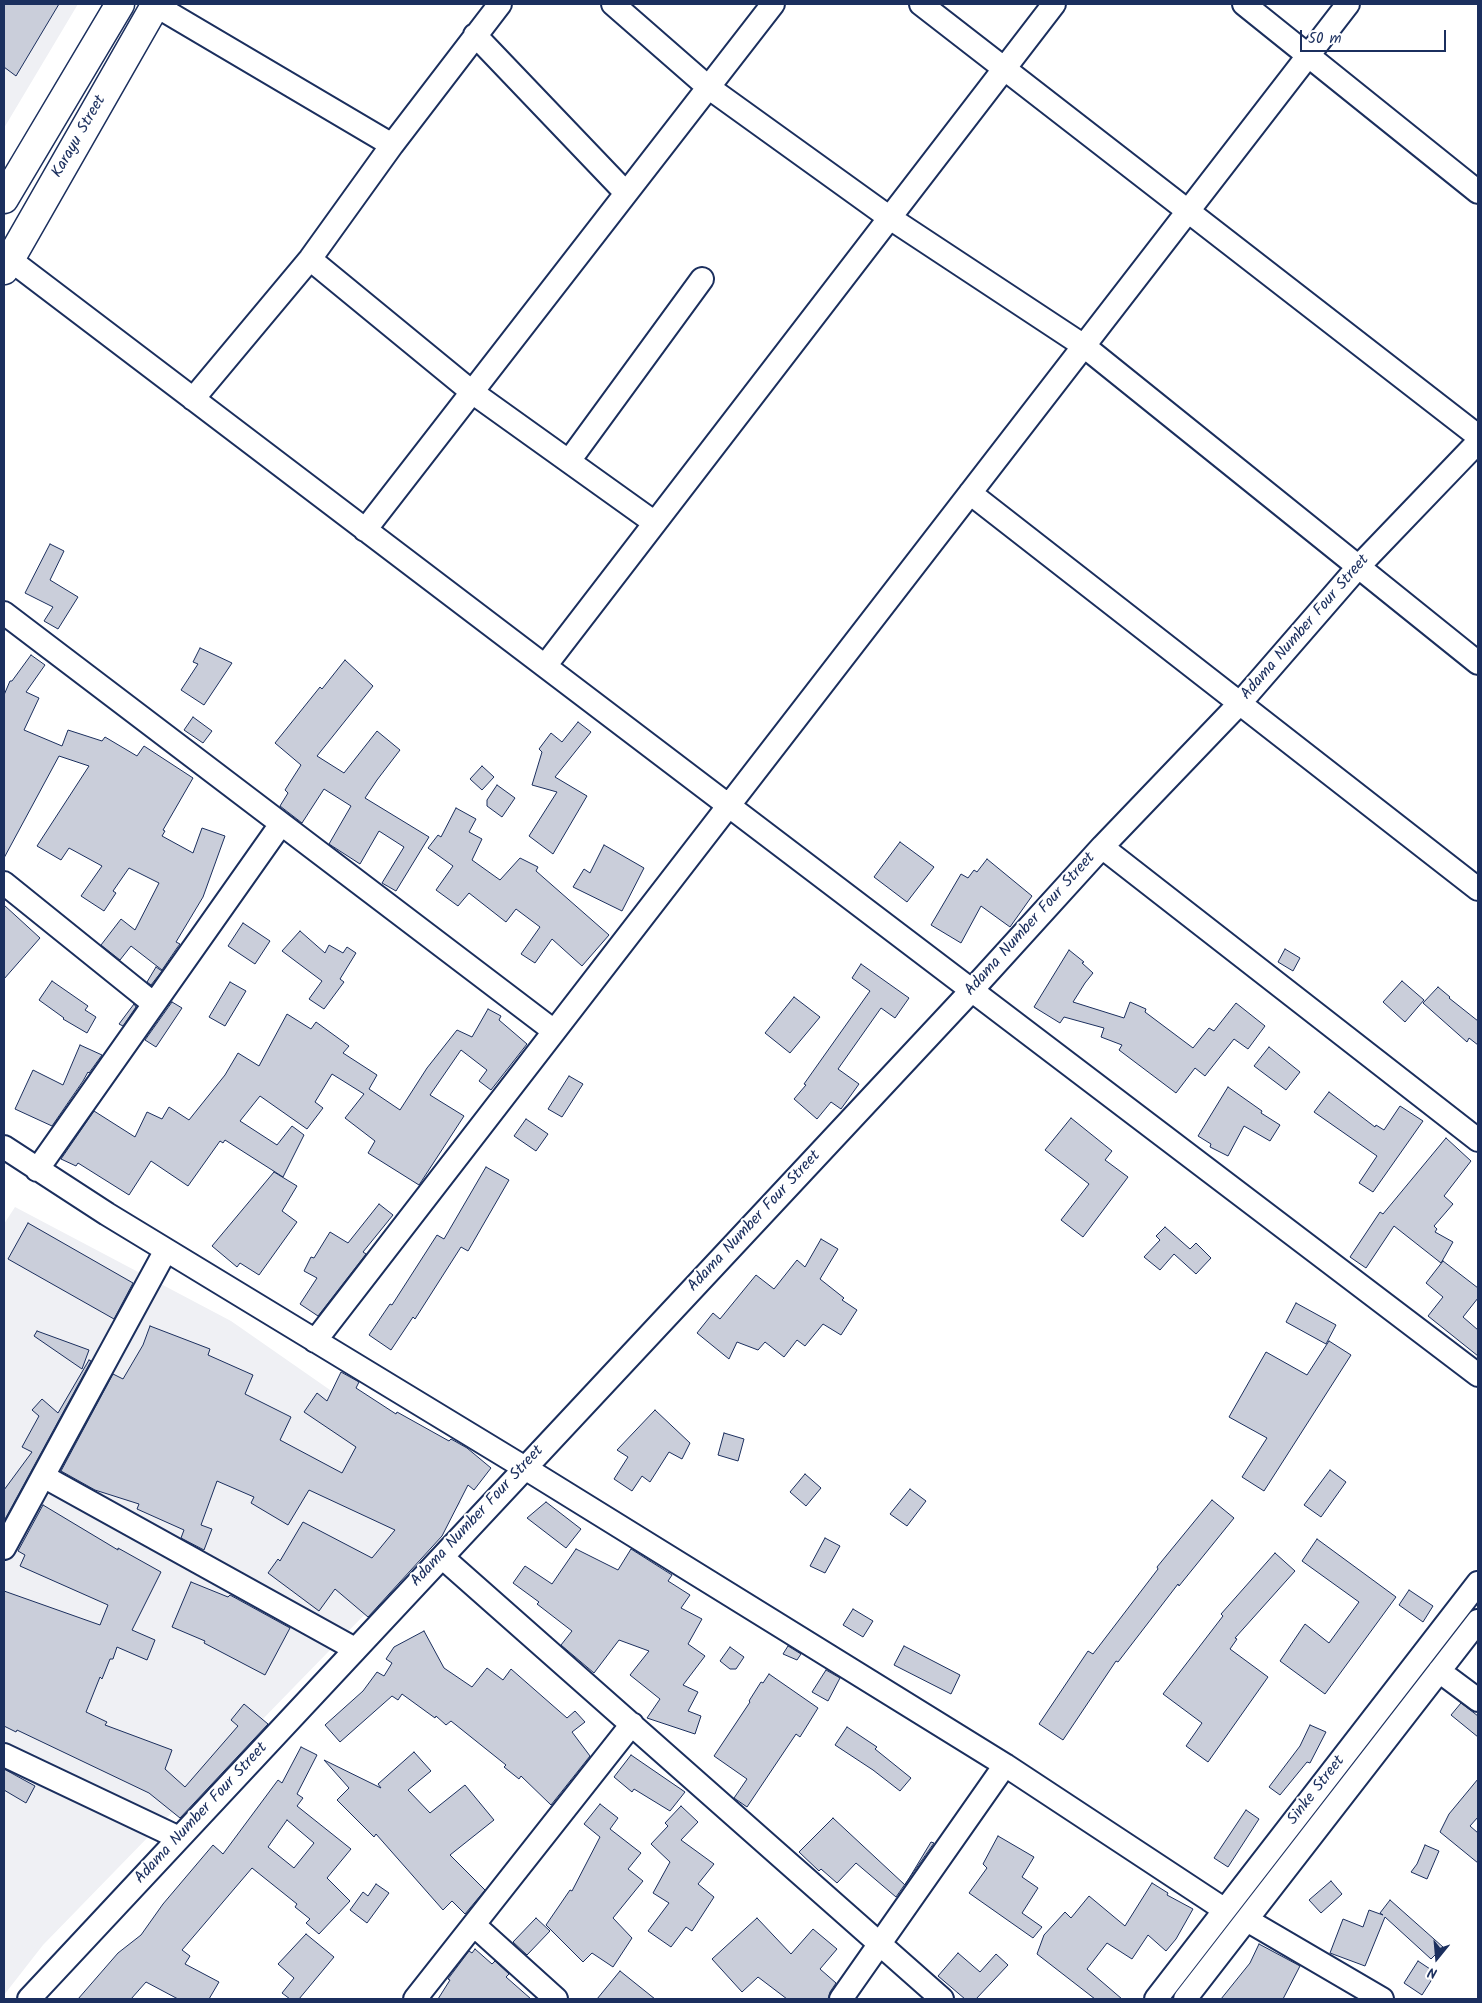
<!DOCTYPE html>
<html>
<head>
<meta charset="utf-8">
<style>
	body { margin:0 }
	#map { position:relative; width:1482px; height:2003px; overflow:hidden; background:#fff; font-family:Kalam,sans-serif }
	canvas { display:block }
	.frame { position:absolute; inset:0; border:5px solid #1b2f5e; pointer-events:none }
	.north { position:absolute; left:1412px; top:1933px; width:50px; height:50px; -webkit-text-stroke:4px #fff; paint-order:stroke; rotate:197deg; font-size:14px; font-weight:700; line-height:20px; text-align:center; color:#1b2f5e }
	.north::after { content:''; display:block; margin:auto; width:18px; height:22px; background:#1b2f5e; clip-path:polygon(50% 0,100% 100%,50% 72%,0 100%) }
	.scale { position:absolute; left:1300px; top:30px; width:146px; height:22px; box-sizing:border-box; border:2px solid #1b2f5e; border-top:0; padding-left:6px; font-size:15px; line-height:18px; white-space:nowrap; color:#1b2f5e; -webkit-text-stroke:4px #fff; paint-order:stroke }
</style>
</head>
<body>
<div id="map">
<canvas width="1482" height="2003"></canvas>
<div class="frame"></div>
<div class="north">N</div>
<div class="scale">50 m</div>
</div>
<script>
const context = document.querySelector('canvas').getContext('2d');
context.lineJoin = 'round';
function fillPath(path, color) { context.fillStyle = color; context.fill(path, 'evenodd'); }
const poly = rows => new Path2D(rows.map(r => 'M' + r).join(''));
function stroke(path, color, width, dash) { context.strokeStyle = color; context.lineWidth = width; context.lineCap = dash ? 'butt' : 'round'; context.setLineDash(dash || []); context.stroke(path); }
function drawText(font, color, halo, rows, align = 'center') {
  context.font = font + ' Kalam,sans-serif'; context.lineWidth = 4; context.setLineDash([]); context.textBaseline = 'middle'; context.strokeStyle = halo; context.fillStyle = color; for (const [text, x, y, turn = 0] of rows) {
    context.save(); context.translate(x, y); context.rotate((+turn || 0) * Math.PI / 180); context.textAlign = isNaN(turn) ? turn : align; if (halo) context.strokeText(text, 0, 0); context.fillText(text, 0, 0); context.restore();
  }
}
fillPath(poly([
	[4,4,78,4,4,128],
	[15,1207,231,1321,399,1438,461,1503,402,1576,43,1945,4,1995,4,1224]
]), '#eff0f4');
const building = poly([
	[4,4,59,4,16,76,4,67,4,4],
	[50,544,64,551,50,580,78,597,58,629,44,621,53,607,25,593,50,544],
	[200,648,232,663,204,705,181,690,198,664,193,662,200,648],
	[31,655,45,665,26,692,39,698,24,730,62,746,68,730,102,741,105,737,137,756,144,746,193,778,163,830,165,831,162,836,193,853,202,828,225,836,203,897,176,942,180,944,177,948,162,970,131,946,120,960,101,945,121,919,135,930,159,883,129,868,113,891,116,893,104,911,81,896,102,866,69,848,61,860,37,846,89,766,59,756,4,858,4,695,10,681,12,681,31,655],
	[345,660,373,686,317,756,344,773,377,731,400,750,377,780,365,798,429,837,396,891,382,883,404,847,379,831,360,864,329,844,351,806,324,789,302,823,280,806,288,793,285,790,301,765,275,743,320,687,322,689,345,660],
	[193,717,212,731,203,743,184,730,193,717],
	[578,722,591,732,555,777,587,796,553,854,529,836,557,792,532,785,542,752,539,749,551,733,562,742,578,722],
	[482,766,494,777,482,790,470,779,482,766],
	[497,785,515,798,502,817,487,806,487,800,497,785],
	[456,808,476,819,469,832,482,839,472,860,500,880,520,858,538,867,536,871,609,935,582,966,552,939,535,963,521,954,540,927,516,909,506,922,469,893,458,906,436,890,453,866,428,848,438,835,441,837,456,808],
	[900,842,934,867,907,902,874,877,900,842],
	[604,845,644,868,622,911,573,887,584,869,590,873,604,845],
	[987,859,1032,896,1010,927,981,906,961,943,931,925,961,874,968,878,974,870,977,872,987,859],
	[4,905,40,938,4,979,4,905],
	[243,923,270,941,255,964,228,946,243,923],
	[300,931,325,953,329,945,343,953,347,947,356,953,340,979,344,982,324,1009,309,999,322,981,282,951,300,931],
	[1285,949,1300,958,1293,971,1278,962,1285,949],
	[1069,950,1084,962,1082,963,1093,973,1085,983,1073,1002,1124,1018,1130,1002,1146,1009,1145,1012,1193,1048,1209,1028,1214,1031,1236,1003,1265,1026,1248,1049,1234,1039,1205,1076,1195,1068,1176,1093,1119,1050,1122,1045,1101,1037,1104,1028,1064,1017,1060,1023,1034,1007,1069,950],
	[861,964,909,998,895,1018,881,1008,838,1069,859,1084,841,1109,831,1102,817,1119,794,1099,806,1085,804,1084,870,991,852,978,861,964],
	[156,967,162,971,151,985,147,982,156,967],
	[52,981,88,1006,85,1010,96,1017,87,1033,63,1019,64,1018,39,1000,52,981],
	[1402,981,1424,1000,1405,1022,1383,1002,1402,981],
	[230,982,246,991,225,1026,209,1017,230,982],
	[1438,987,1450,997,1449,998,1478,1021,1478,1045,1469,1038,1467,1042,1423,1003,1438,987],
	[794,997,820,1017,790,1053,765,1033,794,997],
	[172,1002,182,1008,156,1047,145,1040,172,1002],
	[134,1004,136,1007,123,1026,119,1024,134,1004],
	[488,1009,501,1016,499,1020,527,1044,491,1090,479,1081,487,1070,461,1050,430,1095,464,1116,419,1185,368,1153,375,1141,345,1118,364,1094,332,1074,315,1102,323,1108,307,1129,260,1096,240,1121,277,1145,292,1126,304,1135,283,1177,225,1140,223,1143,220,1141,188,1186,151,1161,129,1195,78,1163,76,1166,61,1159,94,1111,135,1137,147,1112,162,1119,169,1107,189,1120,225,1075,238,1053,259,1066,287,1014,311,1029,316,1022,349,1046,343,1053,377,1075,369,1089,400,1110,427,1068,457,1030,472,1037,488,1009],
	[80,1045,102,1055,89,1073,88,1072,83,1081,52,1126,15,1109,33,1070,63,1085,80,1045],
	[1269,1047,1300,1072,1286,1090,1254,1066,1269,1047],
	[569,1076,583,1084,562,1117,548,1109,569,1076],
	[1228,1087,1262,1111,1261,1113,1280,1125,1270,1141,1244,1126,1228,1156,1210,1147,1211,1144,1198,1136,1228,1087],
	[1329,1092,1375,1127,1376,1125,1384,1130,1400,1106,1423,1121,1373,1192,1359,1183,1377,1156,1314,1112,1329,1092],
	[1071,1118,1112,1151,1105,1160,1128,1177,1083,1237,1061,1220,1089,1184,1045,1150,1071,1118],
	[526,1119,548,1134,536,1151,514,1136,526,1119],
	[1446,1138,1471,1161,1444,1196,1453,1204,1434,1226,1437,1229,1435,1232,1453,1242,1441,1263,1394,1226,1366,1268,1350,1257,1380,1212,1383,1214,1446,1138],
	[486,1167,509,1180,468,1251,461,1247,415,1319,413,1317,391,1350,369,1335,390,1304,392,1305,437,1235,444,1239,486,1167],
	[274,1172,297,1186,282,1211,297,1222,259,1275,240,1263,237,1267,212,1246,274,1172],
	[379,1204,393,1215,363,1252,366,1254,318,1316,300,1304,317,1278,304,1271,311,1257,314,1258,330,1232,348,1243,379,1204],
	[28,1223,133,1283,114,1319,8,1259,28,1223],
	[1165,1227,1190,1249,1196,1243,1211,1258,1196,1274,1174,1254,1160,1270,1144,1257,1160,1240,1156,1236,1165,1227],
	[821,1239,838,1249,820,1279,844,1298,842,1300,857,1310,841,1335,823,1324,805,1346,797,1340,784,1357,765,1342,758,1350,737,1342,729,1359,697,1333,713,1313,720,1319,756,1275,774,1289,797,1260,805,1267,821,1239],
	[1443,1261,1478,1288,1478,1298,1463,1317,1478,1330,1478,1356,1428,1316,1443,1297,1426,1283,1443,1261],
	[1296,1303,1336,1325,1326,1344,1286,1322,1296,1303],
	[150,1326,210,1349,208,1355,253,1375,245,1394,291,1417,280,1440,342,1473,356,1447,304,1412,317,1393,327,1401,341,1372,359,1382,356,1388,396,1414,397,1412,449,1441,451,1439,467,1448,491,1468,474,1490,468,1485,442,1536,368,1617,335,1589,319,1611,268,1573,278,1559,280,1561,303,1522,372,1558,395,1530,309,1490,288,1525,251,1503,254,1497,217,1481,201,1525,212,1529,204,1550,181,1538,184,1530,137,1509,139,1504,95,1490,61,1471,113,1374,123,1379,143,1345,150,1326],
	[37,1331,89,1350,82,1369,34,1336,37,1331],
	[1329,1341,1351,1355,1264,1491,1242,1477,1267,1438,1229,1417,1266,1352,1307,1375,1329,1341],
	[89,1360,91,1361,4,1521,4,1490,32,1452,22,1447,39,1416,32,1410,42,1399,58,1413,89,1360],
	[655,1410,690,1443,682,1459,669,1452,650,1482,642,1476,632,1491,614,1479,628,1457,617,1450,655,1410],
	[724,1433,744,1439,738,1461,718,1455,724,1433],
	[1330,1470,1346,1482,1321,1517,1304,1505,1330,1470],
	[805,1474,821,1488,806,1506,790,1492,805,1474],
	[910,1489,926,1501,907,1526,890,1514,910,1489],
	[1212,1500,1234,1518,1179,1586,1178,1584,1118,1662,1116,1661,1063,1740,1039,1724,1088,1651,1093,1654,1158,1569,1157,1567,1212,1500],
	[546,1502,581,1529,566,1548,527,1518,546,1502],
	[43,1505,118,1550,118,1548,161,1572,132,1630,155,1640,147,1660,117,1647,113,1659,110,1659,102,1679,100,1677,86,1712,107,1722,105,1725,172,1750,165,1769,185,1787,238,1726,231,1720,244,1704,268,1724,180,1818,149,1793,17,1730,16,1732,4,1726,4,1591,100,1625,108,1605,20,1566,25,1555,18,1551,43,1505],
	[825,1538,840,1546,825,1573,810,1566,825,1538],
	[1317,1539,1396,1597,1325,1694,1280,1661,1305,1624,1329,1643,1359,1602,1302,1561,1317,1539],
	[576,1549,618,1570,631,1549,672,1575,668,1581,690,1595,681,1608,702,1619,688,1644,705,1656,683,1685,698,1692,688,1711,701,1716,695,1734,647,1718,660,1699,630,1675,649,1651,619,1640,594,1673,561,1645,572,1631,537,1604,539,1602,513,1583,525,1566,552,1584,576,1549],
	[1275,1553,1295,1571,1235,1638,1237,1639,1230,1649,1268,1677,1208,1762,1186,1746,1202,1723,1163,1694,1223,1616,1221,1614,1275,1553],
	[191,1582,228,1597,230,1595,290,1628,265,1675,204,1643,205,1641,172,1627,191,1582],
	[1409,1590,1433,1606,1423,1622,1399,1605,1409,1590],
	[853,1609,873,1621,863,1637,843,1625,853,1609],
	[424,1631,444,1668,472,1687,487,1668,503,1680,511,1669,567,1718,575,1711,585,1722,572,1732,590,1756,551,1805,521,1776,519,1779,504,1767,506,1765,451,1721,446,1725,436,1716,435,1718,402,1694,398,1700,392,1696,340,1742,325,1725,363,1691,377,1672,384,1676,392,1663,386,1659,394,1647,424,1631],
	[788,1646,801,1654,797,1660,783,1654,788,1646],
	[904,1646,960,1675,951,1694,894,1665,904,1646],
	[730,1647,744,1657,736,1669,730,1669,720,1661,730,1647],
	[826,1670,840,1678,828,1701,812,1692,826,1670],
	[769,1674,818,1708,800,1737,796,1734,747,1807,734,1798,747,1779,714,1756,750,1702,749,1701,761,1682,763,1683,769,1674],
	[1461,1703,1478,1716,1478,1737,1451,1715,1461,1703],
	[1310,1725,1326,1732,1310,1763,1307,1762,1280,1795,1269,1787,1300,1746,1310,1725],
	[847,1727,877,1747,875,1749,911,1778,900,1791,873,1770,835,1745,847,1727],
	[301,1747,317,1755,297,1794,303,1798,297,1806,351,1849,327,1878,350,1901,319,1934,306,1923,310,1919,295,1907,297,1904,252,1868,182,1950,190,1956,185,1964,219,1982,209,1999,178,1999,146,1982,131,1999,78,1999,118,1953,141,1935,163,1904,213,1845,223,1854,278,1780,282,1783,301,1747],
	[287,1820,314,1843,294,1868,268,1847,287,1820],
	[414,1752,431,1771,408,1790,430,1813,465,1785,494,1820,450,1855,485,1890,465,1914,452,1901,443,1910,376,1834,374,1837,337,1800,349,1788,324,1760,381,1788,378,1784,414,1752],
	[631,1755,685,1792,670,1811,634,1789,632,1792,614,1777,631,1755],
	[4,1769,35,1786,26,1803,4,1790,4,1769],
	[1478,1779,1478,1817,1470,1826,1478,1833,1478,1863,1440,1832,1449,1814,1478,1779],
	[600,1804,618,1818,610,1829,641,1853,628,1869,643,1881,613,1918,632,1938,613,1967,592,1953,583,1962,546,1925,570,1890,572,1891,600,1837,584,1824,600,1804],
	[681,1806,698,1822,681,1840,714,1864,698,1884,714,1897,692,1931,686,1927,671,1947,648,1931,669,1903,653,1893,670,1862,651,1844,668,1826,665,1823,681,1806],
	[1246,1810,1259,1819,1228,1867,1214,1858,1246,1810],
	[833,1818,905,1885,931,1842,934,1843,896,1897,856,1863,837,1883,821,1869,819,1871,799,1852,833,1818],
	[998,1836,1034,1857,1022,1877,1038,1888,1022,1913,1042,1927,1033,1938,969,1893,987,1868,983,1864,998,1836],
	[1425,1845,1439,1851,1427,1879,1411,1872,1417,1864,1425,1845],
	[1331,1881,1342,1894,1321,1913,1309,1900,1331,1881],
	[1152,1883,1168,1893,1167,1895,1193,1909,1176,1939,1166,1951,1148,1935,1132,1959,1107,1943,1087,1969,1122,1999,1095,1999,1037,1954,1044,1935,1065,1912,1071,1918,1089,1896,1125,1926,1152,1883],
	[376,1884,389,1893,367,1923,350,1910,363,1892,368,1896,376,1884],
	[1390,1900,1443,1947,1431,1959,1385,1917,1365,1966,1330,1953,1343,1919,1363,1927,1369,1910,1383,1915,1380,1913,1390,1900],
	[536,1918,550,1931,527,1955,513,1942,536,1918],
	[757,1918,791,1954,813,1929,837,1949,820,1969,836,1983,830,1992,828,1999,787,1999,758,1977,742,1992,712,1959,757,1918],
	[306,1934,334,1957,299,1999,290,1999,282,1993,294,1978,278,1964,306,1934],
	[1259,1944,1300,1966,1283,1999,1221,1999,1250,1963,1259,1944],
	[475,1949,492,1964,495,1961,509,1974,506,1977,531,1999,438,1999,450,1980,448,1979,469,1951,472,1953,475,1949],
	[958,1953,980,1972,996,1954,1008,1965,976,1999,965,1999,938,1976,958,1953],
	[1418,1961,1436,1973,1422,1995,1404,1983,1418,1961],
	[620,1971,655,1999,597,1999,620,1971]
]);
fillPath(building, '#caceda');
stroke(building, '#1b2f5e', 1);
const minor = poly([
	[613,4,708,87,890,218,1084,346,1478,663],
	[921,4,1478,436],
	[1244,4,1478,192],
	[155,5,392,145],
	[475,35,626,193],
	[4,255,1478,1375],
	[310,259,472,392,655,523],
	[193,399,310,259,392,145,500,4],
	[569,461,702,279],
	[970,493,1478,889],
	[365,530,773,4],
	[4,613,554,1031],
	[545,666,1054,4],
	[1102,847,1478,1140],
	[4,883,154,1004],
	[4,1147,107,1214,525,1468,1005,1765,1225,1910],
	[37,1170,281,824],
	[315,1341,1348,4],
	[43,1476,355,1649],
	[4,1548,166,1250],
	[442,1557,942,1999],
	[1439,1671,1478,1700],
	[4,1755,179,1838],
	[1247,1920,1382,1999],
	[474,1925,556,1999],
	[29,1999,972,990,1102,847,1240,703,1359,566,1478,442],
	[415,1999,632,1724],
	[841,1999,1005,1765],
	[1156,1999,1478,1583],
	[1185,1999,1478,1621]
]);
const major = poly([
	[4,199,120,4],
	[4,270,156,4]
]);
stroke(minor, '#1b2f5e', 26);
stroke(major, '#1b2f5e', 31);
stroke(minor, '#fff', 22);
stroke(major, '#fff', 28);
drawText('16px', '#1b2f5e', '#fff', [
	["Karayu Street",80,137,-60],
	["Adama Number Four Street",1306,628,-49],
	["Adama Number Four Street",1031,925,-48],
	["Adama Number Four Street",755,1222,-47],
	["Adama Number Four Street",478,1517,-47],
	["Sinke Street",1317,1791,-52],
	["Adama Number Four Street",202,1814,-47]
]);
</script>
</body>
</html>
